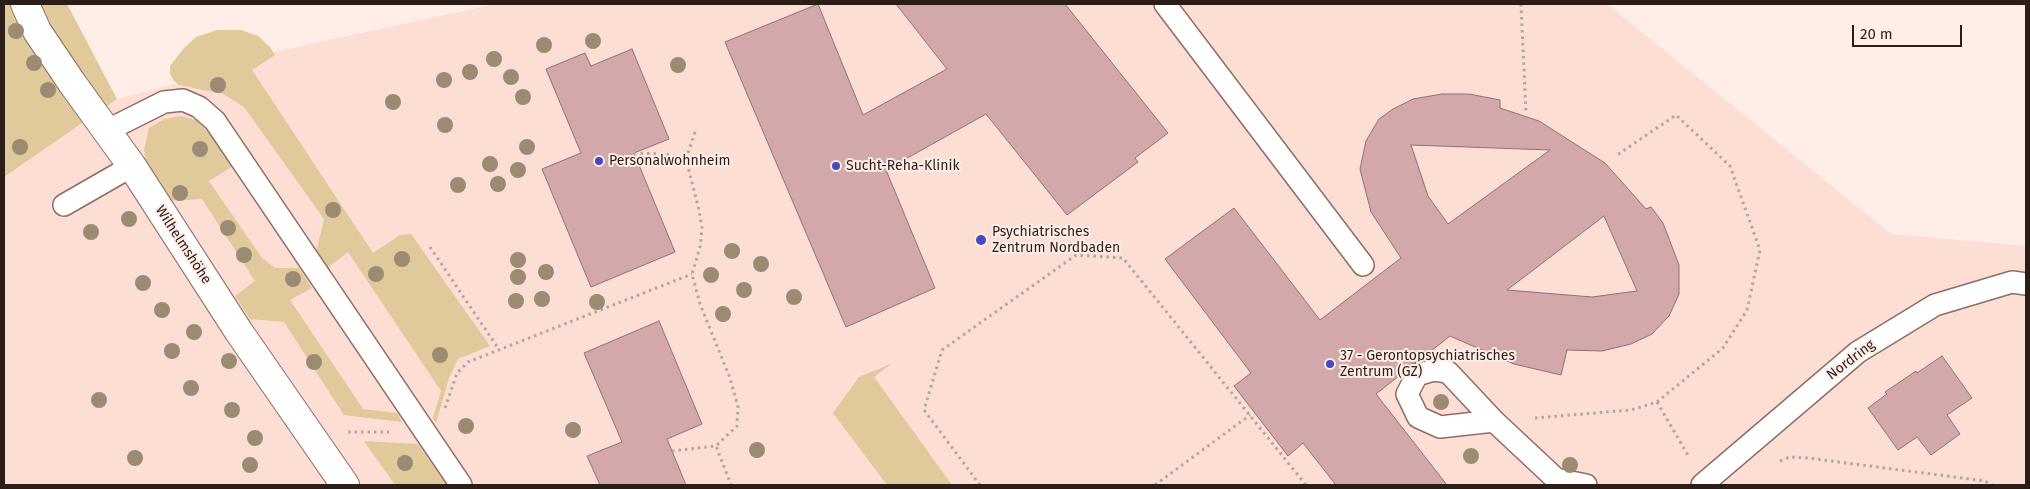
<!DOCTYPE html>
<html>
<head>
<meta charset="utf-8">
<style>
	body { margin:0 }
	#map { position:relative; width:2030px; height:489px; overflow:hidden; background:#ffede8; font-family:"Fira Sans",sans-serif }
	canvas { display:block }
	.frame { position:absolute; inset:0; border:5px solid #2b1d18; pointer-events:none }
	.scale { position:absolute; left:1852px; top:25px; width:110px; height:22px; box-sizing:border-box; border:2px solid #2b1d18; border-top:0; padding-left:6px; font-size:15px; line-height:18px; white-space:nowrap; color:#2b1d18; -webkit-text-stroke:4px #ffede8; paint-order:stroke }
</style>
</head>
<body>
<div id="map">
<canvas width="2030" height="489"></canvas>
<div class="frame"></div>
<div class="scale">20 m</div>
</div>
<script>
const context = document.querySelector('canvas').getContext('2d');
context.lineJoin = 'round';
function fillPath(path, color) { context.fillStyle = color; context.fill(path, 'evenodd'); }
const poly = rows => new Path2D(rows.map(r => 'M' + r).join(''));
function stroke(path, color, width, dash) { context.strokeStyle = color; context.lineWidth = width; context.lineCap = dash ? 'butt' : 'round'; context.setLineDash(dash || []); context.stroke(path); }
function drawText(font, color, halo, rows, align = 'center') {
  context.font = font + ' "Fira Sans",sans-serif'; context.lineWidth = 4; context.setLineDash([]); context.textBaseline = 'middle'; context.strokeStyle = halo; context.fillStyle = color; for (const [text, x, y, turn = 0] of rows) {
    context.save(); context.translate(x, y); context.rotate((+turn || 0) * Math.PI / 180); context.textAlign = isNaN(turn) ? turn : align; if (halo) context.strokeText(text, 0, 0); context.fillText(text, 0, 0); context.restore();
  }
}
fillPath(poly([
	[496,4,1607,4,1891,234,2026,246,2026,485,4,485,4,177,117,99,178,83,214,65]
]), '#fcded5');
fillPath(poly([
	[4,4,67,4,117,99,4,177],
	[217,30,241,30,258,36,270,47,275,55,252,70,373,253,400,235,411,234,490,346,458,359,449,378,436,423,433,418,441,391,348,252,326,269,316,253,324,219,244,107,223,94,179,85,174,81,170,74,170,66,184,48,196,37],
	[181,116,196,120,211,135,233,166,209,181,262,258,275,268,299,268,312,288,290,300,363,409,397,413,402,422,344,415,284,322,250,319,235,296,255,281,202,199,168,201,147,169,144,150,149,128,164,119],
	[891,364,874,377,952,485,887,485,833,413,859,377],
	[364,441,418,444,447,485,395,485]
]), '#e0c99b');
const building = poly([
	[818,4,863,115,947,69,896,4,1065,4,1168,133,1135,158,1138,162,1067,215,986,114,886,170,935,288,846,327,725,42,818,4],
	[632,49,669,139,634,153,675,252,591,287,542,169,581,153,546,69,585,53,591,66,632,49],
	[1442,94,1469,94,1500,100,1500,108,1539,121,1605,163,1646,209,1651,207,1663,223,1679,265,1679,294,1669,316,1652,334,1631,344,1602,351,1567,350,1561,375,1514,364,1450,336,1417,362,1409,365,1404,372,1376,394,1447,485,1336,485,1303,443,1288,456,1234,386,1251,373,1165,259,1234,208,1320,320,1401,258,1371,212,1360,169,1366,141,1379,119,1393,109,1413,99,1442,94],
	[1411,145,1550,150,1448,224,1428,196,1411,145],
	[1604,216,1637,291,1592,297,1507,290,1604,216],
	[659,321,702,424,667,439,686,485,600,485,587,456,622,442,584,353,659,321],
	[1942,356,1972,398,1947,415,1960,434,1931,455,1917,437,1898,450,1868,408,1887,394,1885,392,1916,371,1917,373,1942,356]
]);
fillPath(building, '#d2a8ab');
stroke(building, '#966f73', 1);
const service = poly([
	[1165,4,1363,265],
	[108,130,164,102,183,100,199,107,215,121,461,485],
	[64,205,132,166],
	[1494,421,1440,427,1418,417,1407,394,1417,375,1434,370,1448,372,1494,421,1556,479,1586,485],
	[1702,485,1858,352,1935,305,2012,282,2026,284]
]);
const minor = poly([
	[25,4,37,31,72,83,132,166,239,332,345,485]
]);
stroke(service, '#916c62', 24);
stroke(minor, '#916c62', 30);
stroke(poly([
	[1521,4,1526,113],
	[695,132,686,159,699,210,702,228,700,247,692,274,700,304,730,378,738,407,737,426,716,446],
	[634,153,664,154,686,159],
	[430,247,498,348],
	[1657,402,1689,457],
	[445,408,457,373,468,362,692,274],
	[1535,418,1631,410,1657,402,1723,348,1747,310,1760,250,1730,166,1676,115,1617,155],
	[348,432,389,432],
	[672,451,716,446,731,485],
	[1780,461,1790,457,1808,458,1985,481,1992,485],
	[980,485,924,410,942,350,1076,255,1123,258,1306,485],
	[1155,485,1250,415]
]), '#b5a5a0', 3, [2.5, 4]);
stroke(service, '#fff', 21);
stroke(minor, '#fff', 28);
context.fillStyle = '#9b8b73';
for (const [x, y] of [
	[16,31],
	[593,41],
	[544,45],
	[494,59],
	[34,63],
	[678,65],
	[470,72],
	[511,77],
	[444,80],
	[218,85],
	[48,90],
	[523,97],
	[393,102],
	[445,125],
	[20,147],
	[527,147],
	[200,149],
	[490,164],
	[518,170],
	[498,184],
	[458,185],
	[180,193],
	[333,210],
	[129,219],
	[228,228],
	[91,232],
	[732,251],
	[244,255],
	[402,259],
	[518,260],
	[761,264],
	[546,272],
	[376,274],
	[711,275],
	[518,277],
	[293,279],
	[143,283],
	[744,290],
	[794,297],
	[542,299],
	[516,301],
	[597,302],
	[162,310],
	[723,314],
	[194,332],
	[172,351],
	[440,355],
	[229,361],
	[314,362],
	[191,388],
	[99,400],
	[1441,402],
	[232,410],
	[466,426],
	[573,430],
	[255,438],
	[757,450],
	[1471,456],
	[135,458],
	[405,463],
	[250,465],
	[1570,465]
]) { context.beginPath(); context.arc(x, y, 8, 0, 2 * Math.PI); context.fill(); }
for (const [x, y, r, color] of [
	[599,161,5,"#4649bf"],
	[836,166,5,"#4649bf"],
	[981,240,6,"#4649bf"],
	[1330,364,5,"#4649bf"]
]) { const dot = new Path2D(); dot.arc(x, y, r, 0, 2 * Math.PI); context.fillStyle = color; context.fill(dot); stroke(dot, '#ffede8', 2); }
drawText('14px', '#2b1d18', '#ffede8', [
	["Personalwohnheim",609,161],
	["Sucht-Reha-Klinik",846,166],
	["Psychiatrisches",992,232],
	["Zentrum Nordbaden",992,248],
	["37 - Gerontopsychiatrisches",1340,356],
	["Zentrum (GZ)",1340,372]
], 'left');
drawText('14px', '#2b1d18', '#ffede8', [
	["Wilhelmshöhe",183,245,57],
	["Nordring",1851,360,-37]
]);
</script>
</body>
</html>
